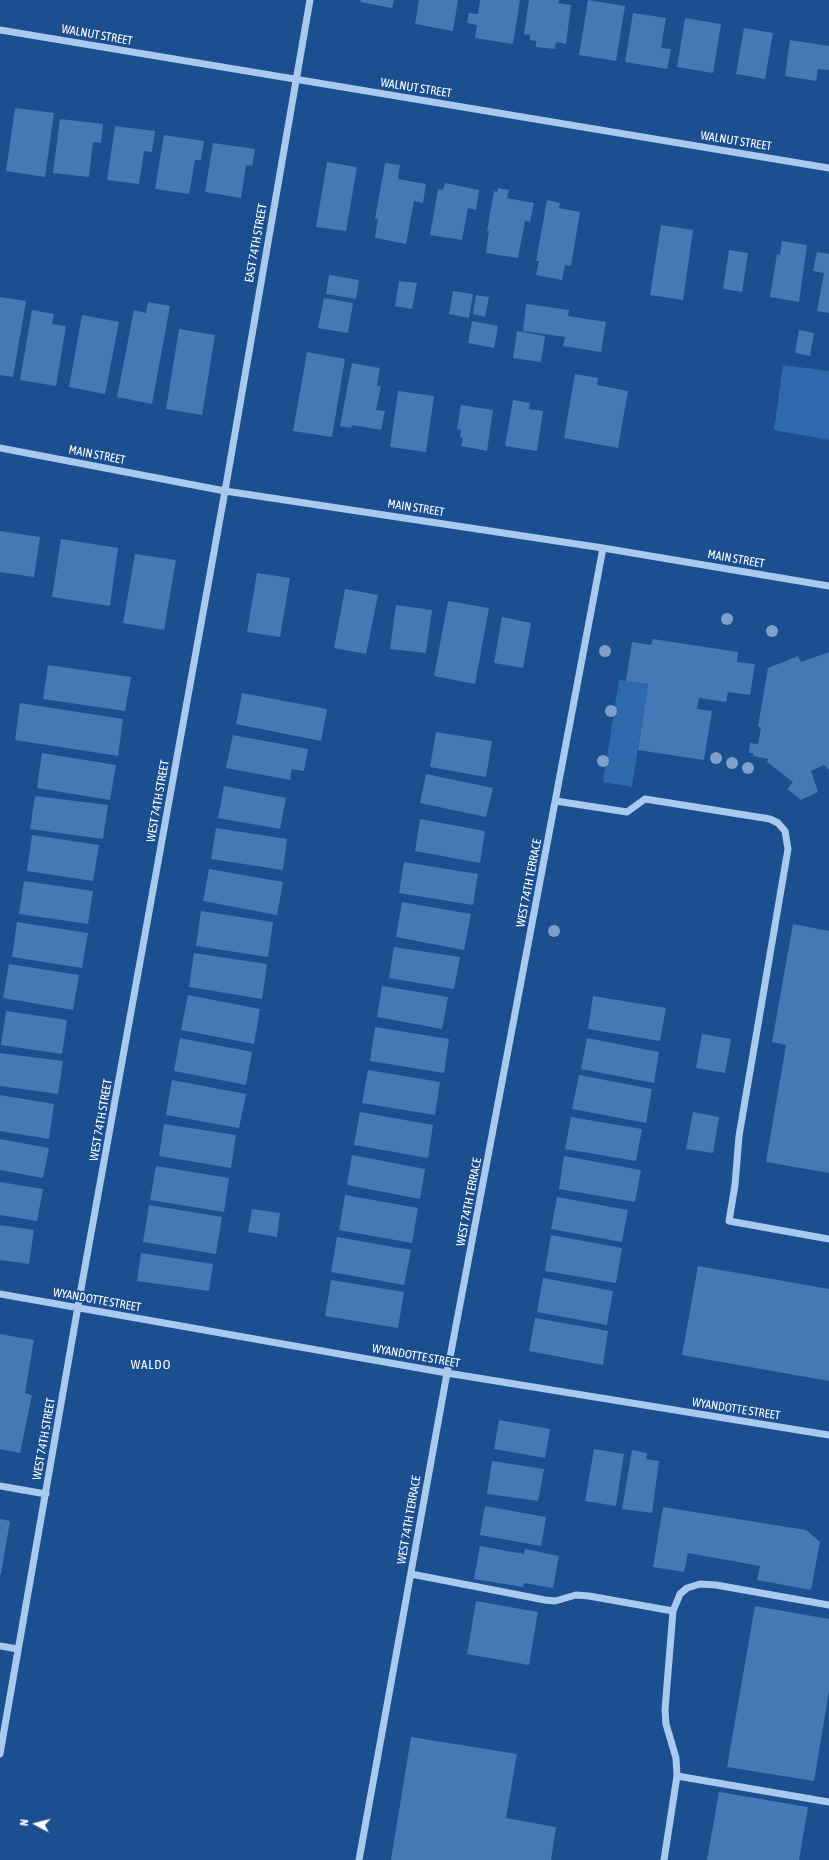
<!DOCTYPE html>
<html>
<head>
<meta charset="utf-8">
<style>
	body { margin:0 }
	#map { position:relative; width:829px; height:1860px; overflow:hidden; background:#1b4f8f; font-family:"Asap Condensed",sans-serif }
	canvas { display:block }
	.north { position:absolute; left:16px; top:1804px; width:40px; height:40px; -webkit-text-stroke:3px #1b4f8f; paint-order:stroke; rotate:277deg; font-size:11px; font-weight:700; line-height:16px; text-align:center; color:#fff }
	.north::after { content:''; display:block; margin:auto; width:14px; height:18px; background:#fff; clip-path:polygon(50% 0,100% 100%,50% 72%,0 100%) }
</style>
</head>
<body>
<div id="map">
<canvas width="829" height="1860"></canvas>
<div class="north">N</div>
</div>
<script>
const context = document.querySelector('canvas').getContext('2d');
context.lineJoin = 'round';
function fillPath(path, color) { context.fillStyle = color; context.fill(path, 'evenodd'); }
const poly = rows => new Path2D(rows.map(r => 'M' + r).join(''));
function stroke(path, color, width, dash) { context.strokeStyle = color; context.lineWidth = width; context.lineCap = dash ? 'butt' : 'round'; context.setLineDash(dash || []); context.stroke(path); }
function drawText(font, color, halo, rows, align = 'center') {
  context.font = font + ' "Asap Condensed",sans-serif'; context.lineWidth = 3.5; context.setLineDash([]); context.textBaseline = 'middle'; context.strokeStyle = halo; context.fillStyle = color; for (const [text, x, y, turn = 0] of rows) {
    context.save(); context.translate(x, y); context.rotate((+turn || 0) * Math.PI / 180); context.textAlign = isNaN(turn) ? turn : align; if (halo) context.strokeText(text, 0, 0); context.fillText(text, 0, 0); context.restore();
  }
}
fillPath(poly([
	[783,365,829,371,829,440,774,430],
	[619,680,648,684,632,787,603,782]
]), '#2e69ad');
fillPath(poly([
	[361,0,394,0,392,8,360,2],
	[419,0,458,0,453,31,415,24],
	[480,0,520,0,513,44,475,38,477,25,467,23,469,13,478,14],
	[529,0,559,0,558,3,571,5,566,44,556,42,555,49,536,47,536,41,530,40,530,35,524,34],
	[588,0,625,6,616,61,579,55],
	[633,13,666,18,661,48,671,49,667,69,625,62],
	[685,18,721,24,713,73,677,67],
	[744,28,773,33,765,79,736,74],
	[790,40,829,46,829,70,818,69,816,81,785,76],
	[15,108,54,113,45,177,6,171],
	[60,119,103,124,101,143,93,142,89,177,53,173],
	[115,126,155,131,152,152,144,151,139,184,107,180],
	[164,135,204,141,201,160,195,160,189,194,155,189],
	[213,143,255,149,252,166,246,165,241,198,205,192],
	[327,162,357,167,346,231,316,227],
	[385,163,400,165,398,179,426,184,423,203,414,201,406,244,375,238,378,219,375,219],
	[445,183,479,190,476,210,468,208,462,240,430,235,438,189,443,190],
	[498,188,509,190,507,198,534,203,530,222,525,221,518,258,486,253,489,231,487,231,494,191,497,192],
	[547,200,560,203,559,208,580,212,571,266,565,265,562,280,536,275,539,261,536,261],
	[661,225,693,230,683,300,650,295],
	[782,241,807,245,799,302,770,297,777,254,780,255],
	[729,250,748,253,742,292,723,289],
	[817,252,829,254,829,313,817,311,824,273,813,271],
	[329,275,359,280,356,299,326,294],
	[399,281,417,283,412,309,395,306],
	[453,291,473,294,469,318,449,314],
	[476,295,489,297,485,317,473,314],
	[0,297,26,301,13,377,0,375],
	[324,298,353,303,348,333,318,328],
	[148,302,170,306,152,404,117,397,134,310,146,313],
	[526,304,569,310,568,316,606,322,601,352,563,346,565,337,523,331],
	[32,310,54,314,52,324,66,326,56,386,20,380],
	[82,315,119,322,105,394,69,387],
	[472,321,498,326,494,348,468,343],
	[179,329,215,335,202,415,166,409],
	[799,330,814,333,810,356,795,353],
	[517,331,545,336,541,362,513,358],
	[307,352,345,359,332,437,293,431],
	[352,363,380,368,377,386,381,386,376,410,385,411,381,430,352,425,351,428,340,426],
	[575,374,598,378,597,385,628,391,618,448,564,438],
	[398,391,434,396,426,452,390,447],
	[513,400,530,403,529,409,543,411,537,451,505,446],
	[461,405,493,410,487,451,461,446,463,438,460,437,461,430,457,429],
	[0,531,40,537,34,577,0,572],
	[61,539,118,548,110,606,52,597],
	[135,554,176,560,164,630,123,623],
	[257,573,290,578,280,637,247,632],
	[345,589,378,595,366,654,334,648],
	[448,601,489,608,475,684,434,676],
	[396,605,432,610,426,653,390,649],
	[502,617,531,623,523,668,494,663],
	[653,639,738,652,737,662,755,664,750,695,728,692,726,702,699,698,697,709,712,711,704,760,638,750,648,684,626,681,632,642,651,645],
	[829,652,829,770,824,765,811,771,818,792,801,800,787,789,793,782,767,762,768,759,753,756,753,753,749,753,750,743,758,744,761,728,758,726,768,668,798,656,801,662],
	[48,665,131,677,125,711,43,699],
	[242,693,327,709,321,741,236,724],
	[20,703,123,719,118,756,15,740],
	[436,732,492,741,486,777,430,767],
	[233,735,308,749,304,771,292,769,290,780,226,768],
	[42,753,116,765,110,800,37,788],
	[426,774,493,788,486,817,420,803],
	[224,786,286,798,280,829,218,818],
	[35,796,108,805,103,839,30,829],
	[420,819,485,831,480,863,415,851],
	[216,828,287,839,283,870,211,859],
	[32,835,99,845,93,881,27,871],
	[404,862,478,874,473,905,399,893],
	[209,869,283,882,277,915,203,901],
	[24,881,93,891,88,924,19,914],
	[402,902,471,914,464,950,396,937],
	[201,911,273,922,268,957,196,946],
	[17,922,88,933,82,968,12,957],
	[793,924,829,931,829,1173,766,1162,786,1045,772,1042],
	[394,947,460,957,454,989,389,978],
	[194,953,267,964,262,999,189,987],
	[9,964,79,975,73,1010,3,998],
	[382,986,448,997,442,1029,377,1017],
	[188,995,260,1009,254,1044,181,1030],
	[593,996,666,1008,660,1041,588,1029],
	[6,1011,67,1020,62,1054,1,1045],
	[375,1027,449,1039,444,1073,370,1061],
	[702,1034,731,1039,725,1073,696,1068],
	[180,1038,252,1052,246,1085,174,1071],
	[587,1038,659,1052,654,1083,581,1069],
	[0,1053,63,1061,58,1094,0,1086],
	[368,1070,440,1082,435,1115,362,1103],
	[579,1075,652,1089,646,1123,572,1109],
	[172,1080,246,1094,239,1128,166,1115],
	[0,1095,54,1104,49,1139,0,1131],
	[360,1112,433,1125,428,1158,354,1145],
	[693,1112,719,1117,713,1153,686,1149],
	[571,1117,642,1129,636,1161,565,1149],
	[164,1124,236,1135,231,1168,159,1156],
	[0,1139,49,1148,43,1178,0,1170],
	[352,1155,425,1169,420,1199,347,1185],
	[564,1156,641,1170,635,1202,559,1189],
	[156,1166,229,1178,224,1212,150,1200],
	[0,1182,43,1189,37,1221,0,1215],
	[345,1195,418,1208,412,1243,339,1230],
	[557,1197,628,1210,622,1242,551,1229],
	[149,1205,222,1217,216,1254,143,1242],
	[252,1209,280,1213,277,1237,248,1232],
	[0,1225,34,1230,29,1264,0,1260],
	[551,1235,622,1248,616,1283,545,1271],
	[337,1237,411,1250,404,1285,331,1272],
	[141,1253,213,1264,209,1291,137,1281],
	[698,1266,829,1289,829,1381,682,1355],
	[543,1278,613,1291,607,1325,537,1312],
	[331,1280,404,1292,398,1328,325,1316],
	[535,1318,608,1331,603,1365,529,1351],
	[0,1334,34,1340,25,1393,32,1395,20,1453,0,1449],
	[499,1420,550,1429,545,1458,494,1449],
	[594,1449,624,1454,616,1506,585,1501],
	[632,1450,647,1453,646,1459,659,1461,652,1513,622,1509],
	[492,1461,544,1469,538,1501,487,1494],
	[485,1506,546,1517,541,1546,480,1535],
	[663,1507,806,1530,820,1542,811,1590,757,1580,760,1566,688,1553,684,1572,653,1567],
	[0,1519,10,1521,1,1574,0,1574],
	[480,1546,524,1554,525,1549,559,1556,553,1588,524,1583,523,1587,474,1579],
	[476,1601,538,1612,529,1665,467,1654],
	[755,1606,829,1619,829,1691,814,1781,727,1767],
	[411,1737,517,1754,506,1818,556,1827,551,1860,391,1860],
	[719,1792,808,1807,799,1860,707,1860]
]), '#4478b7');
stroke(poly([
	[0,30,829,168],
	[0,448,225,491,603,548,829,586],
	[556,801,627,812,645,799,770,819,778,823,785,831,788,849,739,1136,735,1185,729,1221,829,1239],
	[0,1294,447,1373,829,1435],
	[0,1486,46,1494],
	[411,1574,545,1600,555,1601,576,1595,589,1596,673,1611,665,1710,666,1724,676,1758,677,1776,664,1860],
	[673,1611,680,1594,687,1588,700,1584,716,1585,829,1605],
	[0,1646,18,1649],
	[0,1754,81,1289,225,491,310,0],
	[677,1776,829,1802],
	[359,1860,447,1373,603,548]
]), '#a9c9ee', 7);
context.fillStyle = '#7ea0ca';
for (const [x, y] of [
	[727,619],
	[772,631],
	[605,651],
	[611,711],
	[716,758],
	[603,761],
	[732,763],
	[748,768],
	[554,931]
]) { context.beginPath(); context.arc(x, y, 6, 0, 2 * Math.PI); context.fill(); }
drawText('12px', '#fff', '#1b4f8f', [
	["WALNUT STREET",97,35,10],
	["WALNUT STREET",416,88,9],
	["WALNUT STREET",736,141,9],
	["EAST 74TH STREET",256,243,-80],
	["MAIN STREET",97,455,11],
	["MAIN STREET",416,508,9],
	["MAIN STREET",736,559,10],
	["WEST 74TH STREET",158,801,-80],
	["WEST 74TH TERRACE",529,883,-79],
	["WEST 74TH STREET",101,1120,-80],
	["WEST 74TH TERRACE",469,1202,-79],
	["WYANDOTTE STREET",97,1300,10],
	["WYANDOTTE STREET",416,1356,10],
	["WYANDOTTE STREET",736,1409,9],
	["WEST 74TH STREET",44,1439,-80],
	["WEST 74TH TERRACE",409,1520,-80]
]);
context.letterSpacing = '1px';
drawText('13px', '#fff', '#1b4f8f', [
	["WALDO",151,1365]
]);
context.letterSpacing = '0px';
</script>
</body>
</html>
